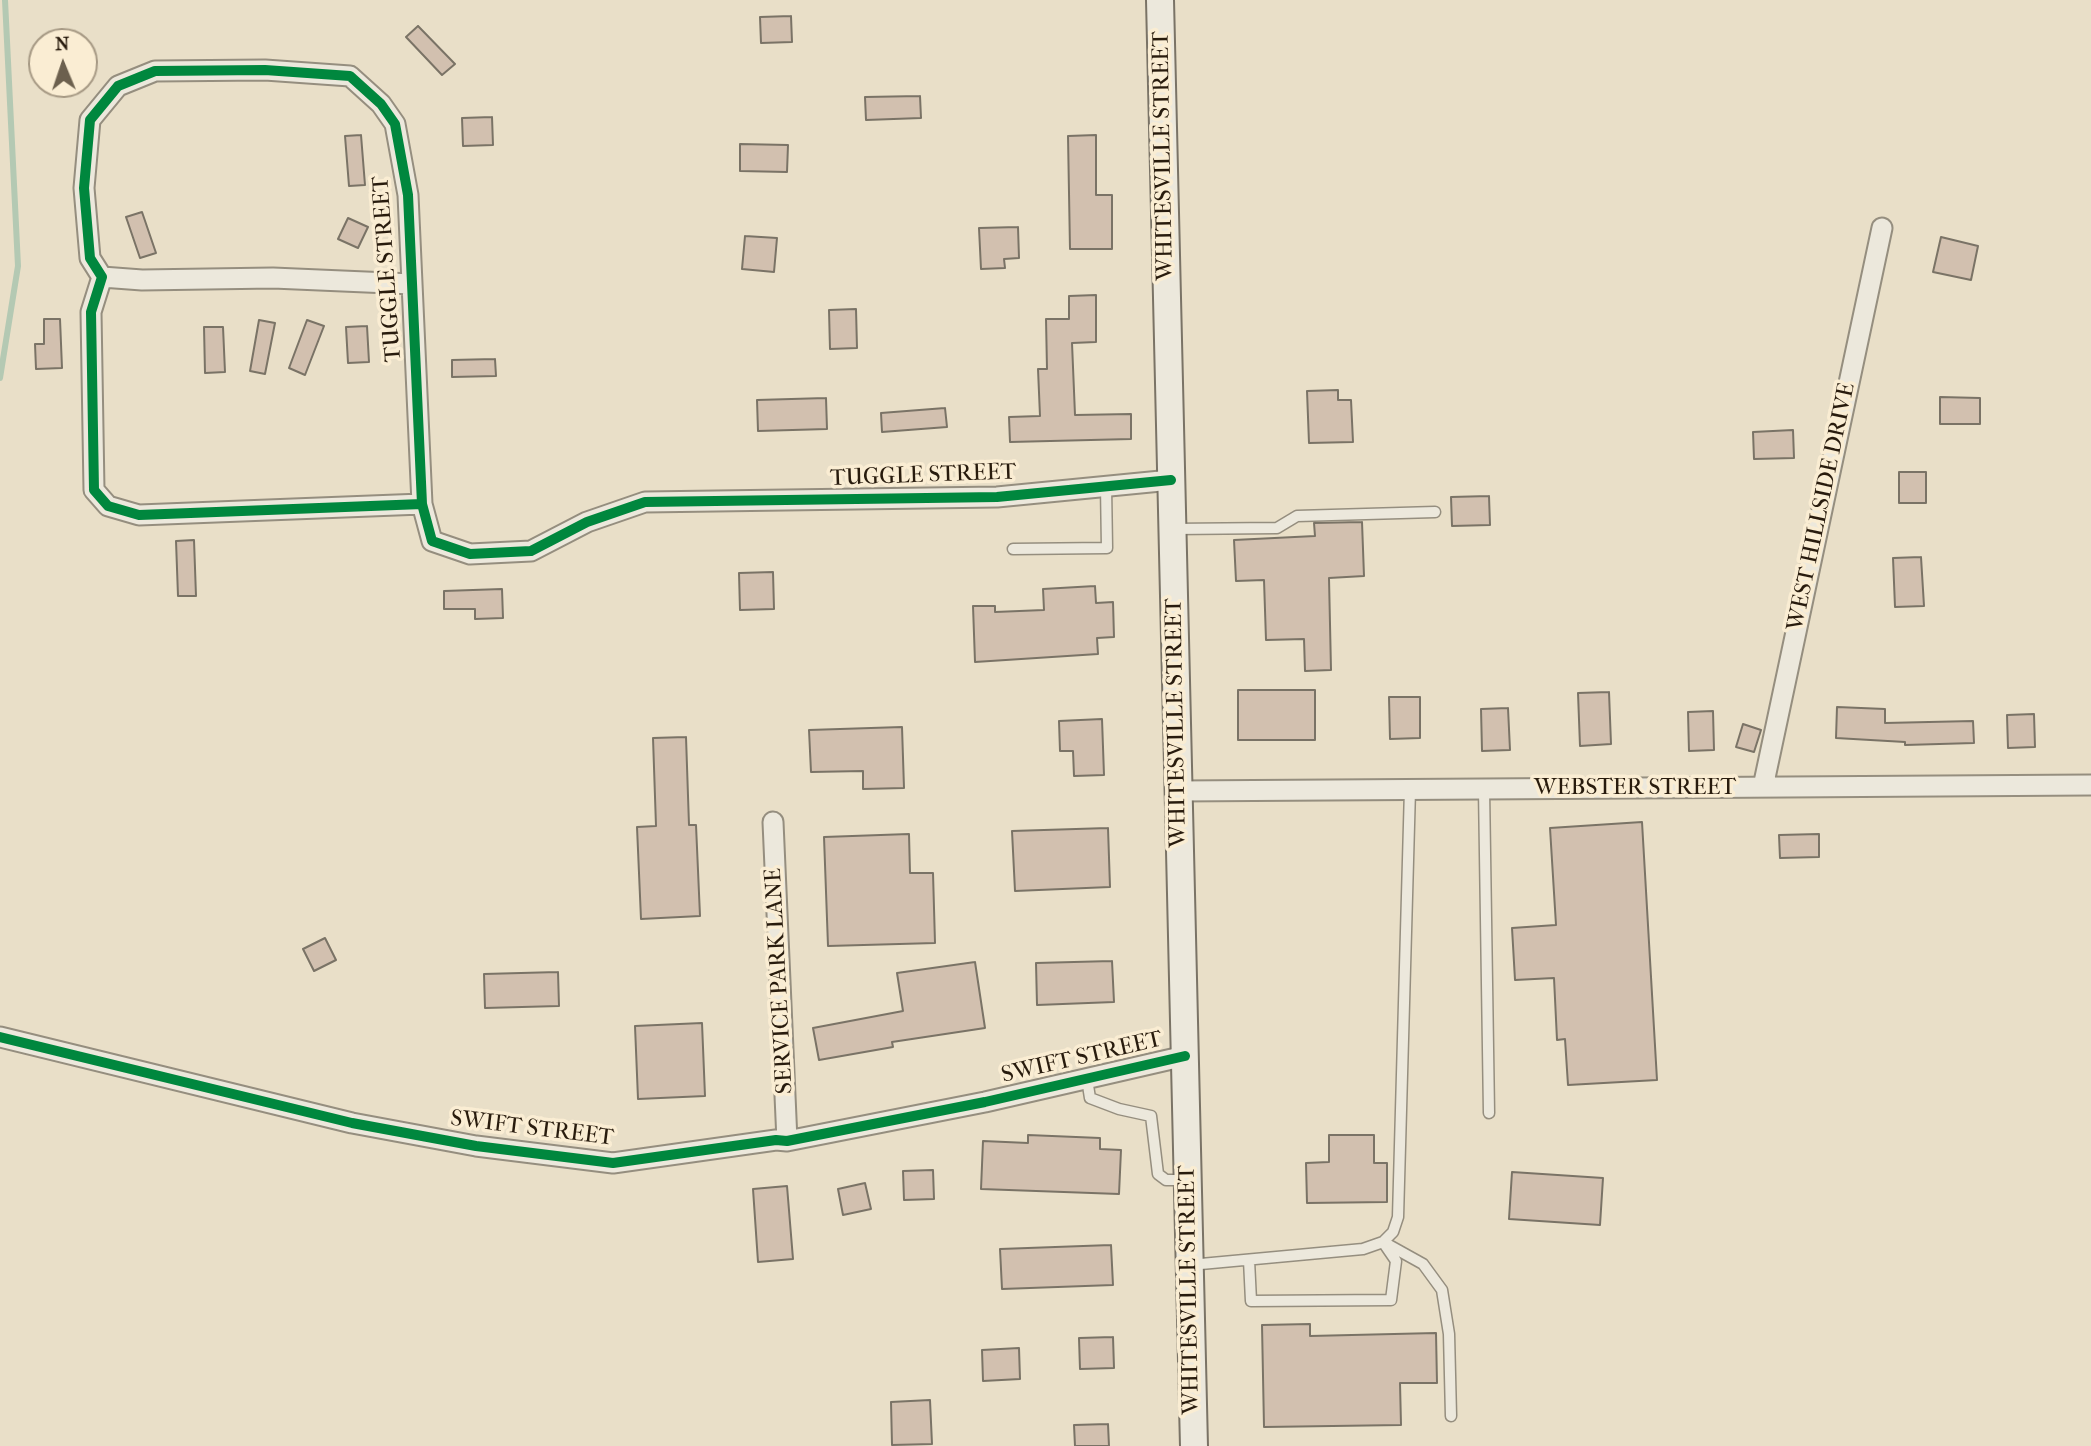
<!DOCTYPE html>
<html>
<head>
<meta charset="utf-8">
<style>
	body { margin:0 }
	#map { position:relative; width:2091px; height:1446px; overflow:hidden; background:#e9dfc8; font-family:"IM FELL French Canon",serif }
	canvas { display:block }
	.north { position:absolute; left:28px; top:28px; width:70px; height:70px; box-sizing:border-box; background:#faedd3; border:2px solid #a69984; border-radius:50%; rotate:358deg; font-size:19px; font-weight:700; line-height:28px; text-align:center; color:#281b0d }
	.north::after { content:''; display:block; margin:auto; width:24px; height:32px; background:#6c604e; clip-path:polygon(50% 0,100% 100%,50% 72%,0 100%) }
</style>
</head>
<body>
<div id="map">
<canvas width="2091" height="1446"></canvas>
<div class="north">N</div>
</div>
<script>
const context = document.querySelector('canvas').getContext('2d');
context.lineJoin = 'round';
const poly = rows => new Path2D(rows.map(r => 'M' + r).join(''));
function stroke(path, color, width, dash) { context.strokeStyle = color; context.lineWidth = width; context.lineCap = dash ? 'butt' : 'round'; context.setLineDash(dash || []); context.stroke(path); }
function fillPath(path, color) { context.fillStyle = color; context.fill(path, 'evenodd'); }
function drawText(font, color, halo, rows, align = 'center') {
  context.font = font + ' "IM FELL French Canon",serif'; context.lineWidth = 7; context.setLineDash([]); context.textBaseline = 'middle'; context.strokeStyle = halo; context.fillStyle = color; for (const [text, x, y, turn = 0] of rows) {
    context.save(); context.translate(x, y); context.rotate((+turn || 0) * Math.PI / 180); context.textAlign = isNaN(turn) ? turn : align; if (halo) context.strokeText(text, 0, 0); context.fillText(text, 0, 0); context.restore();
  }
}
stroke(poly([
	[0,378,18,266,5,0]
]), '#b4c9b3', 6);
const building = poly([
	[791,16,792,42,761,43,760,17,791,16],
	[418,26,455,64,442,75,406,37,418,26],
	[920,96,921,118,866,120,865,97,920,96],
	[492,117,493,145,463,146,462,118,492,117],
	[361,135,365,185,349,186,345,136,361,135],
	[1096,135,1096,195,1112,195,1112,249,1070,249,1068,136,1096,135],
	[740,144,788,145,787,172,740,171,740,144],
	[142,212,156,253,140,258,126,217,142,212],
	[348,218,368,227,358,248,338,239,348,218],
	[1018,227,1019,258,1004,259,1005,268,981,269,979,228,1018,227],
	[745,236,777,238,774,272,742,269,745,236],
	[1941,237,1978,246,1971,280,1933,272,1941,237],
	[1096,295,1096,342,1072,343,1075,415,1131,414,1131,439,1010,442,1009,417,1040,416,1038,369,1047,369,1046,319,1069,319,1069,296,1096,295],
	[856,309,857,348,830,349,829,310,856,309],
	[44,319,60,319,62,368,36,369,35,344,44,344,44,319],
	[259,320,275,323,265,374,250,371,259,320],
	[307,320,324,326,305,375,289,368,307,320],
	[367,326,369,362,348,363,346,327,367,326],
	[204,327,223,327,225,372,205,373,204,327],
	[495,359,496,376,452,377,452,360,495,359],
	[1338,390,1338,400,1351,400,1353,442,1309,443,1307,391,1338,390],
	[1940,397,1980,398,1980,424,1940,424,1940,397],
	[826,398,827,429,758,431,757,400,826,398],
	[945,408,947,427,882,432,881,413,945,408],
	[1793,430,1794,458,1754,459,1753,432,1793,430],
	[1899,472,1926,472,1926,503,1899,503,1899,472],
	[1489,496,1490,525,1452,526,1451,497,1489,496],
	[1362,522,1364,576,1329,578,1331,670,1305,671,1304,639,1266,640,1264,580,1236,581,1234,540,1315,536,1314,523,1362,522],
	[194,540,196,596,178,596,176,541,194,540],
	[1921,557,1924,606,1895,607,1893,558,1921,557],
	[773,572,774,609,740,610,739,573,773,572],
	[1095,586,1096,603,1113,602,1114,637,1097,638,1098,654,975,662,973,606,995,606,995,612,1044,610,1043,589,1095,586],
	[502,589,503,618,475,619,475,609,444,609,444,591,502,589],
	[1238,690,1315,690,1315,740,1238,740,1238,690],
	[1609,692,1611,744,1580,746,1578,693,1609,692],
	[1389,697,1420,697,1420,738,1390,739,1389,697],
	[1837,707,1885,709,1885,723,1973,721,1974,743,1905,745,1905,742,1836,738,1837,707],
	[1508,708,1510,750,1482,751,1481,709,1508,708],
	[1713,711,1714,750,1689,751,1688,712,1713,711],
	[2034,714,2035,747,2008,748,2007,715,2034,714],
	[1102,719,1104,775,1074,776,1073,751,1060,751,1059,721,1102,719],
	[1743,724,1761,730,1754,752,1736,747,1743,724],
	[902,727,904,788,863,789,863,771,811,772,809,730,902,727],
	[686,737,689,825,696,825,700,916,641,919,637,827,656,826,653,738,686,737],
	[1642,822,1657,1080,1568,1085,1565,1039,1557,1040,1554,978,1515,980,1512,928,1556,925,1550,828,1642,822],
	[1108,828,1110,887,1015,891,1012,831,1108,828],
	[909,834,910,873,933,873,935,943,828,946,824,837,909,834],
	[1819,834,1819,857,1780,858,1779,835,1819,834],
	[325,938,336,960,314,971,303,949,325,938],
	[1112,961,1114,1002,1037,1005,1036,963,1112,961],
	[975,962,985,1028,892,1042,893,1047,819,1060,813,1028,903,1011,897,973,975,962],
	[558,972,559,1006,485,1008,484,974,558,972],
	[702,1023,705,1096,638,1099,635,1026,702,1023],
	[1028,1135,1100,1138,1100,1149,1121,1150,1119,1194,981,1189,983,1141,1028,1143,1028,1135],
	[1329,1135,1374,1135,1374,1163,1387,1163,1387,1202,1307,1203,1306,1163,1329,1162,1329,1135],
	[933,1170,934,1199,904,1200,903,1171,933,1170],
	[1512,1172,1603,1178,1600,1225,1509,1219,1512,1172],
	[865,1183,871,1209,843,1215,838,1189,865,1183],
	[787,1186,793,1259,758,1262,753,1189,787,1186],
	[1111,1245,1113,1285,1002,1289,1000,1249,1111,1245],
	[1310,1324,1310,1336,1436,1333,1437,1383,1400,1383,1401,1425,1264,1427,1262,1325,1310,1324],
	[1113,1337,1114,1368,1080,1369,1079,1338,1113,1337],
	[1019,1348,1020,1379,983,1381,982,1350,1019,1348],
	[930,1400,932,1444,892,1445,891,1402,930,1400],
	[1108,1424,1109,1446,1075,1446,1074,1425,1108,1424]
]);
fillPath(building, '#d2c0af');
stroke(building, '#7a7366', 2);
const service = poly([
	[1173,529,1277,528,1297,516,1435,512],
	[1013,549,1107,548,1106,486],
	[1484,789,1489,1113],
	[1087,1079,1090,1098,1119,1109,1151,1116,1158,1174,1166,1180,1185,1180],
	[1387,1244,1423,1264,1442,1290,1449,1334,1451,1416],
	[1249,1260,1251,1301,1391,1300,1396,1261,1383,1242],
	[1190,1265,1363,1249,1383,1242,1393,1232,1398,1217,1410,789]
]);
const minor = poly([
	[102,277,142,280,273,278,412,284],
	[422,504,139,515,108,506,94,490,91,312,102,277,90,258,84,188,90,120,118,86,155,71,265,70,350,76,381,104,395,124,408,195,422,504,432,541,470,554,531,551,587,522,645,502,997,497,1171,480],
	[1763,787,1882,228],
	[1178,791,2091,785],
	[773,822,787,1141],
	[0,1037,352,1123,476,1146,613,1163,776,1140,787,1141,985,1102,1185,1056]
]);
const secondary = poly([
	[1160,0,1194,1446]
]);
stroke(service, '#958e7f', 13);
stroke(minor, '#958e7f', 23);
stroke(secondary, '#7a7366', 30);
stroke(service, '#ece8dc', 10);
stroke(minor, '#ece8dc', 19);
stroke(secondary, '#ece8dc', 26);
stroke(poly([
	[422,504,139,515,108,506,94,490,91,312,102,277,90,258,84,188,90,120,118,86,155,71,265,70,350,76,381,104,395,124,408,195,422,504,432,541,470,554,531,551,587,522,645,502,997,497,1171,480],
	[0,1037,352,1123,476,1146,613,1163,776,1140,787,1141,985,1102,1185,1056]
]), '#00873e', 10);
drawText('23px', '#281b0d', '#faedd3', [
	["WHITESVILLE STREET",1164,156,-91],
	["TUGGLE STREET",388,269,-94],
	["TUGGLE STREET",923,476,-2],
	["WEST HILLSIDE DRIVE",1822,507,-78],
	["WHITESVILLE STREET",1177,723,-91],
	["WEBSTER STREET",1635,788],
	["SERVICE PARK LANE",780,981,-93],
	["SWIFT STREET",1082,1058,-13],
	["SWIFT STREET",532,1129,7],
	["WHITESVILLE STREET",1190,1290,-91]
]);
</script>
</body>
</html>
